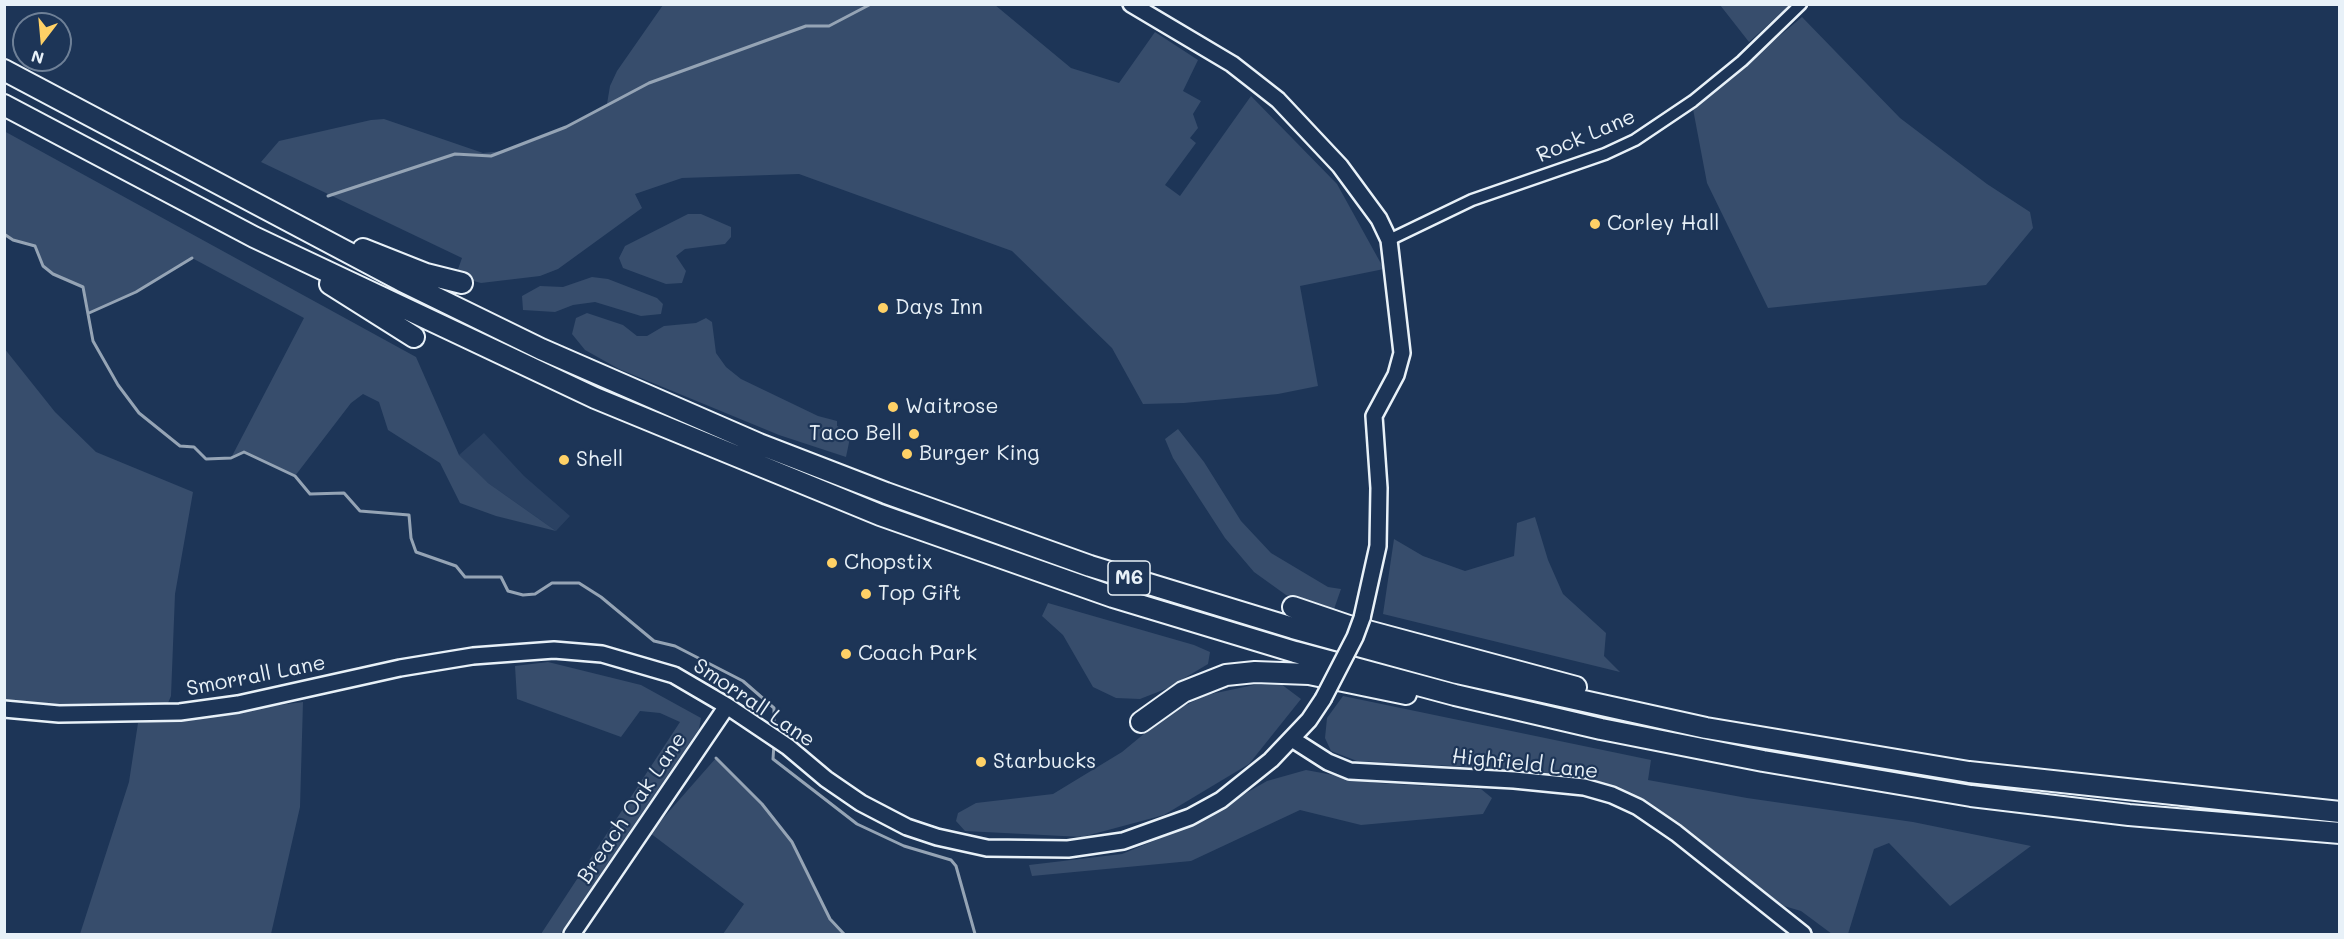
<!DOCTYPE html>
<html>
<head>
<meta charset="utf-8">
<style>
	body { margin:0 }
	#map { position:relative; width:2344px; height:939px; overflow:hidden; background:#1d3557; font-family:Mali,sans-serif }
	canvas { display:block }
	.frame { position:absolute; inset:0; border:6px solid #e8f1f8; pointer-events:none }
	.north { position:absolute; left:12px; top:12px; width:60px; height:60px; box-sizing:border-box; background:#1d3557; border:2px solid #6e8097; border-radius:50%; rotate:196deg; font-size:16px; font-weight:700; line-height:24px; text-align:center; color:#e8f1f8 }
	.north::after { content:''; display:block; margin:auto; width:21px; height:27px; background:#ffd166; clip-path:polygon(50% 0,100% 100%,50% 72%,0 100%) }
</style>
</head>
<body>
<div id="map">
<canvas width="2344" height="939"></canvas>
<div class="frame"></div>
<div class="north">N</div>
</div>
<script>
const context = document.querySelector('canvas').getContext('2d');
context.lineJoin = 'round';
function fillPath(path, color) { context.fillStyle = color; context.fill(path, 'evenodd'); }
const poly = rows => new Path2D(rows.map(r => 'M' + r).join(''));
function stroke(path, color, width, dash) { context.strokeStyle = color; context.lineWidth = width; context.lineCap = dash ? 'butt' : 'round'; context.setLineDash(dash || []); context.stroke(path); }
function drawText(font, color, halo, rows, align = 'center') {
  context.font = font + ' Mali,sans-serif'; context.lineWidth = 4.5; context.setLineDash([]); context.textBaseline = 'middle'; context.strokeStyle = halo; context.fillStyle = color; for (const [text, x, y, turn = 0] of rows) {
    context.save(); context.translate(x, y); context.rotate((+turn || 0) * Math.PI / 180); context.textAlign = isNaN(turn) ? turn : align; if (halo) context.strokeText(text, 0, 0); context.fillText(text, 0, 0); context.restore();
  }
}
fillPath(poly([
	[484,433,524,476,570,516,556,531,485,481,459,455]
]), '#2a4162');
fillPath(poly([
	[663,5,995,5,1071,68,1119,83,1155,32,1198,60,1183,91,1201,101,1193,114,1198,128,1190,138,1196,143,1165,185,1180,196,1251,96,1337,184,1384,269,1300,286,1318,386,1278,394,1184,403,1143,404,1112,348,1012,251,799,174,682,178,635,194,642,208,558,269,540,276,481,283,466,279,457,272,462,258,261,162,279,141,371,120,384,119,483,153,503,151,566,127,607,104,610,86,617,71],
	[1720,5,1790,5,1749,42],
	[1802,17,1900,118,1987,184,2030,212,2033,228,1986,285,1768,308,1707,183,1693,109],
	[4,131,416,357,459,455,488,483,556,531,496,516,460,503,440,463,388,430,379,402,363,394,351,403,295,476,244,452,231,458,304,318,192,258,136,291,89,313,83,287,53,274,43,266,35,246,13,240,5,234],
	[688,214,701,214,731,227,731,237,725,244,685,249,676,256,686,271,682,283,666,284,623,268,619,258,625,246],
	[592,277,608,279,657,298,663,304,661,314,641,316,595,302,573,305,555,312,523,310,522,296,540,286,563,287],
	[587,313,623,325,637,336,647,336,664,326,696,323,706,318,712,322,716,353,726,367,741,379,818,416,837,421,837,426,851,433,846,457,779,435,619,369,585,350,572,334,576,318],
	[4,348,55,412,96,452,193,492,175,594,171,696,165,710,5,705],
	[1178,429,1204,462,1241,521,1271,553,1328,587,1341,589,1333,612,1286,595,1254,572,1225,538,1173,458,1165,439],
	[1535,517,1548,560,1563,594,1606,633,1604,656,1620,672,1383,614,1394,539,1423,556,1465,571,1514,556,1517,523],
	[1048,603,1194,645,1210,652,1208,664,1168,688,1140,699,1116,698,1093,687,1063,635,1042,616],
	[548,662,641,685,701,718,699,729,560,934,541,934,680,722,660,713,640,711,621,737,517,699,515,666],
	[1281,684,1301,699,1249,764,1164,815,1082,837,965,831,956,821,958,813,976,803,1053,794,1122,752,1168,714,1206,695,1254,685],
	[1343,696,1651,760,1648,780,1747,798,1913,822,2031,846,1950,906,1889,843,1874,849,1848,934,1832,934,1801,911,1784,906,1626,793,1491,768,1357,761,1331,751,1325,738,1327,718],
	[303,702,300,807,271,934,80,934,129,782,138,723],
	[716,758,764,806,792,842,830,919,844,934,723,934,744,904,650,833],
	[1306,770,1376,783,1481,789,1492,798,1483,814,1361,825,1300,810,1191,861,1032,876,1029,865,1122,854,1187,827,1267,781]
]), '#374d6c');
stroke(poly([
	[328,196,455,154,491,156,566,127,649,83,806,26,829,26,871,4],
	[4,234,13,240,35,246,43,266,53,274,83,287,93,341,118,385,139,413,180,446,194,447,206,459,231,458,244,452,295,476,310,494,344,493,360,511,409,515,411,538,416,552,456,566,465,577,501,577,508,591,523,595,535,594,552,583,579,583,601,597,654,641,675,646,743,681,774,708,774,731],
	[89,313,136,292,192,258],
	[774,744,773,759,857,824,904,846,951,860,956,866,975,934],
	[716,758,762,804,792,842,830,919,844,934]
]), '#95a4b5', 3);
const street = poly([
	[1389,240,1472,200,1605,154,1635,140,1693,101,1742,61,1801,4]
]);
const secondary = poly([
	[1131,4,1232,64,1278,100,1340,166,1379,219,1389,240,1402,353,1396,375,1374,416,1379,488,1378,546,1362,618],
	[4,709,59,714,180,712,238,704,400,668,473,656,554,650,602,654,674,675,727,706,788,747,826,779,861,803,907,827,937,837,987,848,1068,849,1123,841,1190,817,1221,800,1271,760,1309,720,1323,699],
	[1292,739,1328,762,1350,771,1514,780,1584,787,1612,795,1638,807,1676,833,1803,934],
	[572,934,727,706]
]);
const highway = poly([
	[4,70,402,281,541,349,759,444,886,493,1090,566,1293,628,1457,673,1706,728,1969,772,2340,812],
	[4,105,254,237,595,398,880,515,1113,597,1295,652,1455,695,1601,729,1763,761,1971,796,2129,815,2340,833],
	[363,249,426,274,462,283],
	[330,284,414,337],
	[1293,607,1349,626,1576,687],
	[1141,722,1183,692,1226,675,1255,672,1309,674,1406,694]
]);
stroke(street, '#e8f1f8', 15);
stroke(secondary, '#e8f1f8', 20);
stroke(highway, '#e8f1f8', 24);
stroke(street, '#1d3557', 10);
stroke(secondary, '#1d3557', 15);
stroke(highway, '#1d3557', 20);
const secondaryBridge = poly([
	[1323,699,1355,637,1362,618]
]);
stroke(secondaryBridge, '#e8f1f8', 20, []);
stroke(secondaryBridge, '#1d3557', 15);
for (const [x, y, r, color] of [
	[1595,224,6,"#ffd166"],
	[883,308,6,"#ffd166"],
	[893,407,6,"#ffd166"],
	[914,434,6,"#ffd166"],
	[907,454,6,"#ffd166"],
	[564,460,6,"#ffd166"],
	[832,563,6,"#ffd166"],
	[866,594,6,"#ffd166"],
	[846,654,6,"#ffd166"],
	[981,762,6,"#ffd166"]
]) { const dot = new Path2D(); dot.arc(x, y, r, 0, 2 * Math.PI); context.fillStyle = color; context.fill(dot); stroke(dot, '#1d3557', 2); }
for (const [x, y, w] of [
	[1129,578,42]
]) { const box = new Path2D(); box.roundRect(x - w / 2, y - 17, w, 34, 4.5); context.fillStyle = '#1d3557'; context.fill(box); stroke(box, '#e8f1f8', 1.5); }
drawText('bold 20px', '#e8f1f8', null, [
	["M6",1129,578]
]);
drawText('21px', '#e8f1f8', '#1d3557', [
	["Rock Lane",1586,136,-23],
	["Smorrall Lane",256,676,-11],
	["Smorrall Lane",754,703,34],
	["Highfield Lane",1525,764,6],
	["Breach Oak Lane",632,808,-56]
]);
drawText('21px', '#e8f1f8', '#1d3557', [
	["Corley Hall",1607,224],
	["Days Inn",895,308],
	["Waitrose",905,407],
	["Taco Bell",902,434,"right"],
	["Burger King",919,454],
	["Shell",576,460],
	["Chopstix",844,563],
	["Top Gift",878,594],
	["Coach Park",858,654],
	["Starbucks",993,762]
], 'left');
</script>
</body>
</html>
